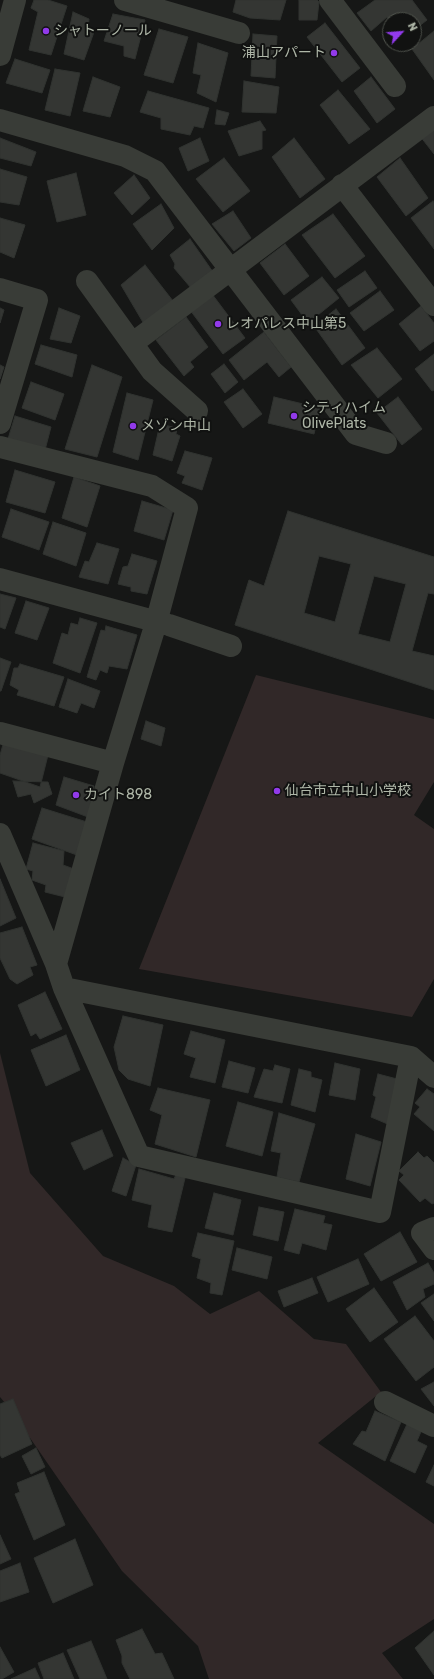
<!DOCTYPE html>
<html>
<head>
<meta charset="utf-8">
<style>
	body { margin:0 }
	#map { position:relative; width:434px; height:1679px; overflow:hidden; background:#161716; font-family:Rubik,sans-serif }
	canvas { display:block }
	.north { position:absolute; left:382px; top:12px; width:40px; height:40px; box-sizing:border-box; background:#111211; border:1px solid #50544d; border-radius:50%; rotate:64deg; font-size:11px; font-weight:700; line-height:16px; text-align:center; color:#afb7a8 }
	.north::after { content:''; display:block; margin:auto; width:14px; height:18px; background:#923aeb; clip-path:polygon(50% 0,100% 100%,50% 72%,0 100%) }
</style>
</head>
<body>
<div id="map">
<canvas width="434" height="1679"></canvas>
<div class="north">N</div>
</div>
<script>
const context = document.querySelector('canvas').getContext('2d');
context.lineJoin = 'round';
function fillPath(path, color) { context.fillStyle = color; context.fill(path, 'evenodd'); }
const poly = rows => new Path2D(rows.map(r => 'M' + r).join(''));
function stroke(path, color, width, dash) { context.strokeStyle = color; context.lineWidth = width; context.lineCap = dash ? 'butt' : 'round'; context.setLineDash(dash || []); context.stroke(path); }
function drawText(font, color, halo, rows, align = 'center') {
  context.font = font + ' Rubik,"Noto Sans JP",sans-serif'; context.lineWidth = 4; context.setLineDash([]); context.textBaseline = 'middle'; context.strokeStyle = halo; context.fillStyle = color; for (const [text, x, y, turn = 0] of rows) {
    context.save(); context.translate(x, y); context.rotate((+turn || 0) * Math.PI / 180); context.textAlign = isNaN(turn) ? turn : align; if (halo) context.strokeText(text, 0, 0); context.fillText(text, 0, 0); context.restore();
  }
}
fillPath(poly([
	[256,675,434,719,434,782,414,815,434,829,434,979,412,1017,139,969],
	[0,1053,30,1173,103,1256,174,1286,210,1314,259,1291,314,1339,346,1344,381,1392,318,1443,434,1524,434,1619,382,1653,403,1679,209,1679,198,1646,122,1571,10,1409,0,1397]
]), '#312828');
const building = poly([
	[34,0,48,0,67,6,51,55,29,50,38,12,31,8,34,0],
	[236,0,286,0,280,20,250,18,233,12,236,0],
	[299,0,317,0,319,2,317,20,299,20,299,0],
	[375,0,412,0,427,20,414,30,414,20,390,20,387,17,371,31,357,13,375,0],
	[73,12,89,19,88,28,94,32,84,60,64,54,73,12],
	[113,14,145,20,135,59,124,56,124,46,104,41,113,14],
	[325,23,360,68,342,82,307,37,325,23],
	[159,29,188,37,173,83,144,75,159,29],
	[434,31,434,80,412,49,434,31],
	[253,34,277,36,275,78,251,76,253,34],
	[198,43,228,53,216,102,197,93,201,75,193,73,198,43],
	[15,59,50,70,42,93,6,83,15,59],
	[55,69,80,73,70,116,45,110,55,69],
	[93,77,120,87,110,117,83,111,93,77],
	[371,77,395,109,377,123,354,91,371,77],
	[244,81,279,87,276,113,242,112,244,81],
	[338,90,370,129,349,144,320,105,338,90],
	[148,91,209,108,203,128,194,126,190,135,161,129,161,118,140,112,148,91],
	[217,110,229,113,225,125,215,124,217,110],
	[260,121,266,130,262,131,262,149,239,156,228,131,260,121],
	[434,126,434,154,420,136,434,126],
	[0,138,36,152,31,166,0,158,0,138],
	[200,138,209,161,188,171,179,148,200,138],
	[294,138,325,179,300,198,272,157,294,138],
	[224,158,250,191,223,212,196,179,224,158],
	[400,158,428,198,406,216,377,177,400,158],
	[0,169,27,177,19,205,0,202,0,169],
	[76,173,86,215,57,222,47,181,76,173],
	[134,175,150,198,132,215,114,193,134,175],
	[433,201,434,203,434,249,411,218,433,201],
	[161,204,174,228,152,250,133,224,161,204],
	[233,211,251,238,234,251,212,224,233,211],
	[333,214,365,256,335,278,302,235,333,214],
	[0,218,25,225,14,258,0,252,0,218],
	[190,239,213,272,191,288,174,268,175,264,170,255,190,239],
	[285,244,309,276,284,295,260,263,285,244],
	[145,265,173,301,144,324,121,285,145,265],
	[365,271,377,288,349,307,337,290,365,271],
	[322,277,339,298,308,323,291,300,322,277],
	[380,291,394,310,364,331,350,313,380,291],
	[212,294,245,338,223,354,190,310,212,294],
	[421,306,434,323,434,341,420,351,399,324,421,306],
	[0,308,4,310,0,323,0,308],
	[59,308,80,316,71,343,50,339,59,308],
	[336,309,365,348,342,365,314,326,336,309],
	[186,317,208,347,190,362,194,367,184,376,156,340,186,317],
	[264,332,291,367,279,377,267,362,244,380,229,360,264,332],
	[41,345,77,355,72,377,35,364,41,345],
	[377,348,402,379,378,398,351,365,377,348],
	[434,354,434,390,432,391,415,369,434,354],
	[224,364,238,382,225,393,211,374,224,364],
	[0,365,4,367,0,379,0,365],
	[92,365,122,377,97,457,65,449,92,365],
	[31,382,64,394,55,420,22,408,31,382],
	[243,389,262,414,243,428,224,402,243,389],
	[127,393,153,400,138,460,113,452,127,393],
	[274,397,320,408,314,434,268,423,274,397],
	[398,397,422,429,402,445,377,413,398,397],
	[15,416,51,427,45,450,8,439,15,416],
	[160,424,177,428,176,434,180,436,172,461,153,455,160,424],
	[185,451,212,458,202,490,182,483,185,476,177,473,185,451],
	[15,470,55,482,45,513,6,502,15,470],
	[74,477,100,486,87,527,62,518,74,477],
	[142,501,173,510,164,540,134,531,142,501],
	[11,509,49,522,39,550,2,537,11,509],
	[288,511,434,557,434,594,428,593,412,651,434,656,434,690,235,625,249,580,264,586,288,511],
	[319,556,351,564,335,622,304,613,319,556],
	[374,576,406,584,390,642,358,634,374,576],
	[53,522,86,533,76,566,43,554,53,522],
	[97,543,119,549,108,584,79,577,85,561,89,562,97,543],
	[132,554,157,561,147,594,131,591,131,587,118,584,123,567,128,566,132,554],
	[0,594,16,598,5,629,0,627,0,594],
	[26,601,49,608,37,640,15,633,26,601],
	[80,618,97,623,80,673,53,663,62,633,68,635,71,623,78,625,80,618],
	[106,626,137,635,127,669,109,666,107,673,100,670,96,680,87,677,101,630,105,631,106,626],
	[0,658,11,662,1,691,0,691,0,658],
	[20,664,64,677,54,706,17,695,19,690,10,685,14,668,18,668,20,664],
	[68,679,100,691,94,708,81,703,77,713,59,707,68,679],
	[146,721,165,728,161,746,141,739,146,721],
	[4,741,48,755,40,787,0,773,0,755,4,741],
	[64,777,94,786,88,817,56,805,64,777],
	[13,781,48,782,52,794,34,803,31,794,18,797,13,781],
	[42,808,87,822,77,855,32,839,42,808],
	[33,843,64,851,63,865,74,869,65,897,45,892,46,885,32,880,33,871,26,869,33,843],
	[0,879,16,918,0,926,0,879],
	[22,927,37,965,30,967,33,975,17,984,10,979,0,958,0,933,22,927],
	[45,992,62,1029,40,1039,36,1033,31,1036,18,1005,45,992],
	[123,1016,163,1025,150,1086,128,1079,119,1070,114,1047,123,1016],
	[191,1031,225,1040,215,1083,190,1077,196,1058,184,1054,191,1031],
	[66,1035,80,1070,46,1086,31,1050,66,1035],
	[229,1061,255,1068,248,1093,222,1087,229,1061],
	[335,1063,360,1069,355,1100,329,1095,335,1063],
	[275,1065,290,1069,282,1103,254,1097,264,1069,273,1071,275,1065],
	[299,1069,311,1072,311,1077,322,1080,315,1112,291,1105,299,1069],
	[378,1074,401,1080,390,1125,371,1117,376,1097,373,1095,378,1074],
	[158,1088,210,1100,196,1157,155,1144,162,1115,150,1110,158,1088],
	[427,1089,434,1094,434,1131,414,1114,420,1107,415,1103,427,1089],
	[238,1102,273,1112,262,1156,226,1146,238,1102],
	[279,1113,315,1124,299,1182,277,1177,281,1153,271,1151,279,1113],
	[102,1130,113,1156,84,1170,71,1143,102,1130],
	[356,1134,381,1142,370,1186,346,1179,356,1134],
	[418,1152,424,1158,427,1156,434,1163,434,1203,432,1204,425,1198,420,1202,399,1180,404,1175,399,1171,418,1152],
	[123,1158,136,1165,126,1196,112,1191,123,1158],
	[139,1169,174,1179,177,1172,186,1174,172,1232,148,1227,152,1205,132,1200,139,1169],
	[214,1193,241,1200,233,1235,205,1228,214,1193],
	[259,1207,284,1212,278,1241,253,1235,259,1207],
	[295,1209,325,1216,323,1223,332,1225,326,1250,302,1243,299,1254,284,1250,295,1209],
	[400,1232,417,1262,381,1281,364,1254,400,1232],
	[198,1233,234,1241,222,1295,210,1293,211,1283,197,1278,201,1259,192,1256,198,1233],
	[237,1248,272,1257,267,1279,232,1270,237,1248],
	[358,1259,369,1284,328,1302,317,1277,358,1259],
	[428,1263,434,1273,434,1284,423,1289,425,1297,407,1310,393,1282,428,1263],
	[312,1278,318,1293,284,1307,278,1291,312,1278],
	[374,1288,398,1322,370,1342,346,1309,374,1288],
	[434,1294,434,1321,421,1303,434,1294],
	[415,1316,434,1341,434,1367,416,1381,384,1339,415,1316],
	[434,1382,434,1406,421,1389,434,1382],
	[13,1399,32,1444,2,1458,0,1455,0,1404,13,1399],
	[375,1411,401,1422,385,1461,353,1444,362,1431,366,1432,375,1411],
	[408,1422,423,1427,417,1441,427,1446,415,1473,390,1461,408,1422],
	[36,1448,45,1467,31,1474,22,1456,36,1448],
	[434,1465,434,1486,426,1482,434,1465],
	[44,1472,65,1525,34,1540,15,1494,20,1492,17,1483,44,1472],
	[0,1535,11,1559,0,1564,0,1535],
	[75,1539,93,1585,53,1603,34,1558,75,1539],
	[20,1563,29,1592,0,1602,0,1571,20,1563],
	[142,1629,155,1654,162,1653,174,1679,130,1679,122,1663,122,1656,116,1640,142,1629],
	[434,1631,434,1675,415,1648,434,1631],
	[91,1641,107,1679,80,1679,67,1650,91,1641],
	[0,1647,14,1672,2,1679,0,1679,0,1647],
	[63,1653,74,1679,44,1679,38,1663,63,1653],
	[35,1668,40,1679,11,1679,35,1668]
]);
fillPath(building, '#343633');
stroke(building, '#303330', 1);
stroke(poly([
	[125,0,239,33],
	[330,0,395,86],
	[0,55,15,0],
	[0,120,125,156,155,171,356,434,386,443],
	[342,185,434,305],
	[87,281,152,371,197,411],
	[0,289,37,300,0,423],
	[133,343,434,117],
	[0,447,152,486,187,508,156,623,113,763,56,964],
	[0,579,169,625,231,646],
	[0,733,113,763],
	[0,834,56,964,64,988,139,1156,380,1212,411,1057],
	[64,988,411,1057,434,1077],
	[434,1228,422,1233,434,1249],
	[385,1402,434,1426]
]), '#393c37', 22);
for (const [x, y, r, color] of [
	[46,31,4,"#923aeb"],
	[334,53,4,"#923aeb"],
	[218,324,4,"#923aeb"],
	[294,416,4,"#923aeb"],
	[133,426,4,"#923aeb"],
	[277,791,4,"#923aeb"],
	[76,795,4,"#923aeb"]
]) { const dot = new Path2D(); dot.arc(x, y, r, 0, 2 * Math.PI); context.fillStyle = color; context.fill(dot); stroke(dot, '#111211', 1.5); }
drawText('14px', '#afb7a8', '#111211', [
	["シャトーノール",54,31],
	["浦山アパート",326,53,"right"],
	["レオパレス中山第5",226,324],
	["シティハイム",302,408],
	["OlivePlats",302,424],
	["メゾン中山",141,426],
	["仙台市立中山小学校",285,791],
	["カイト898",84,795]
], 'left');
</script>
</body>
</html>
